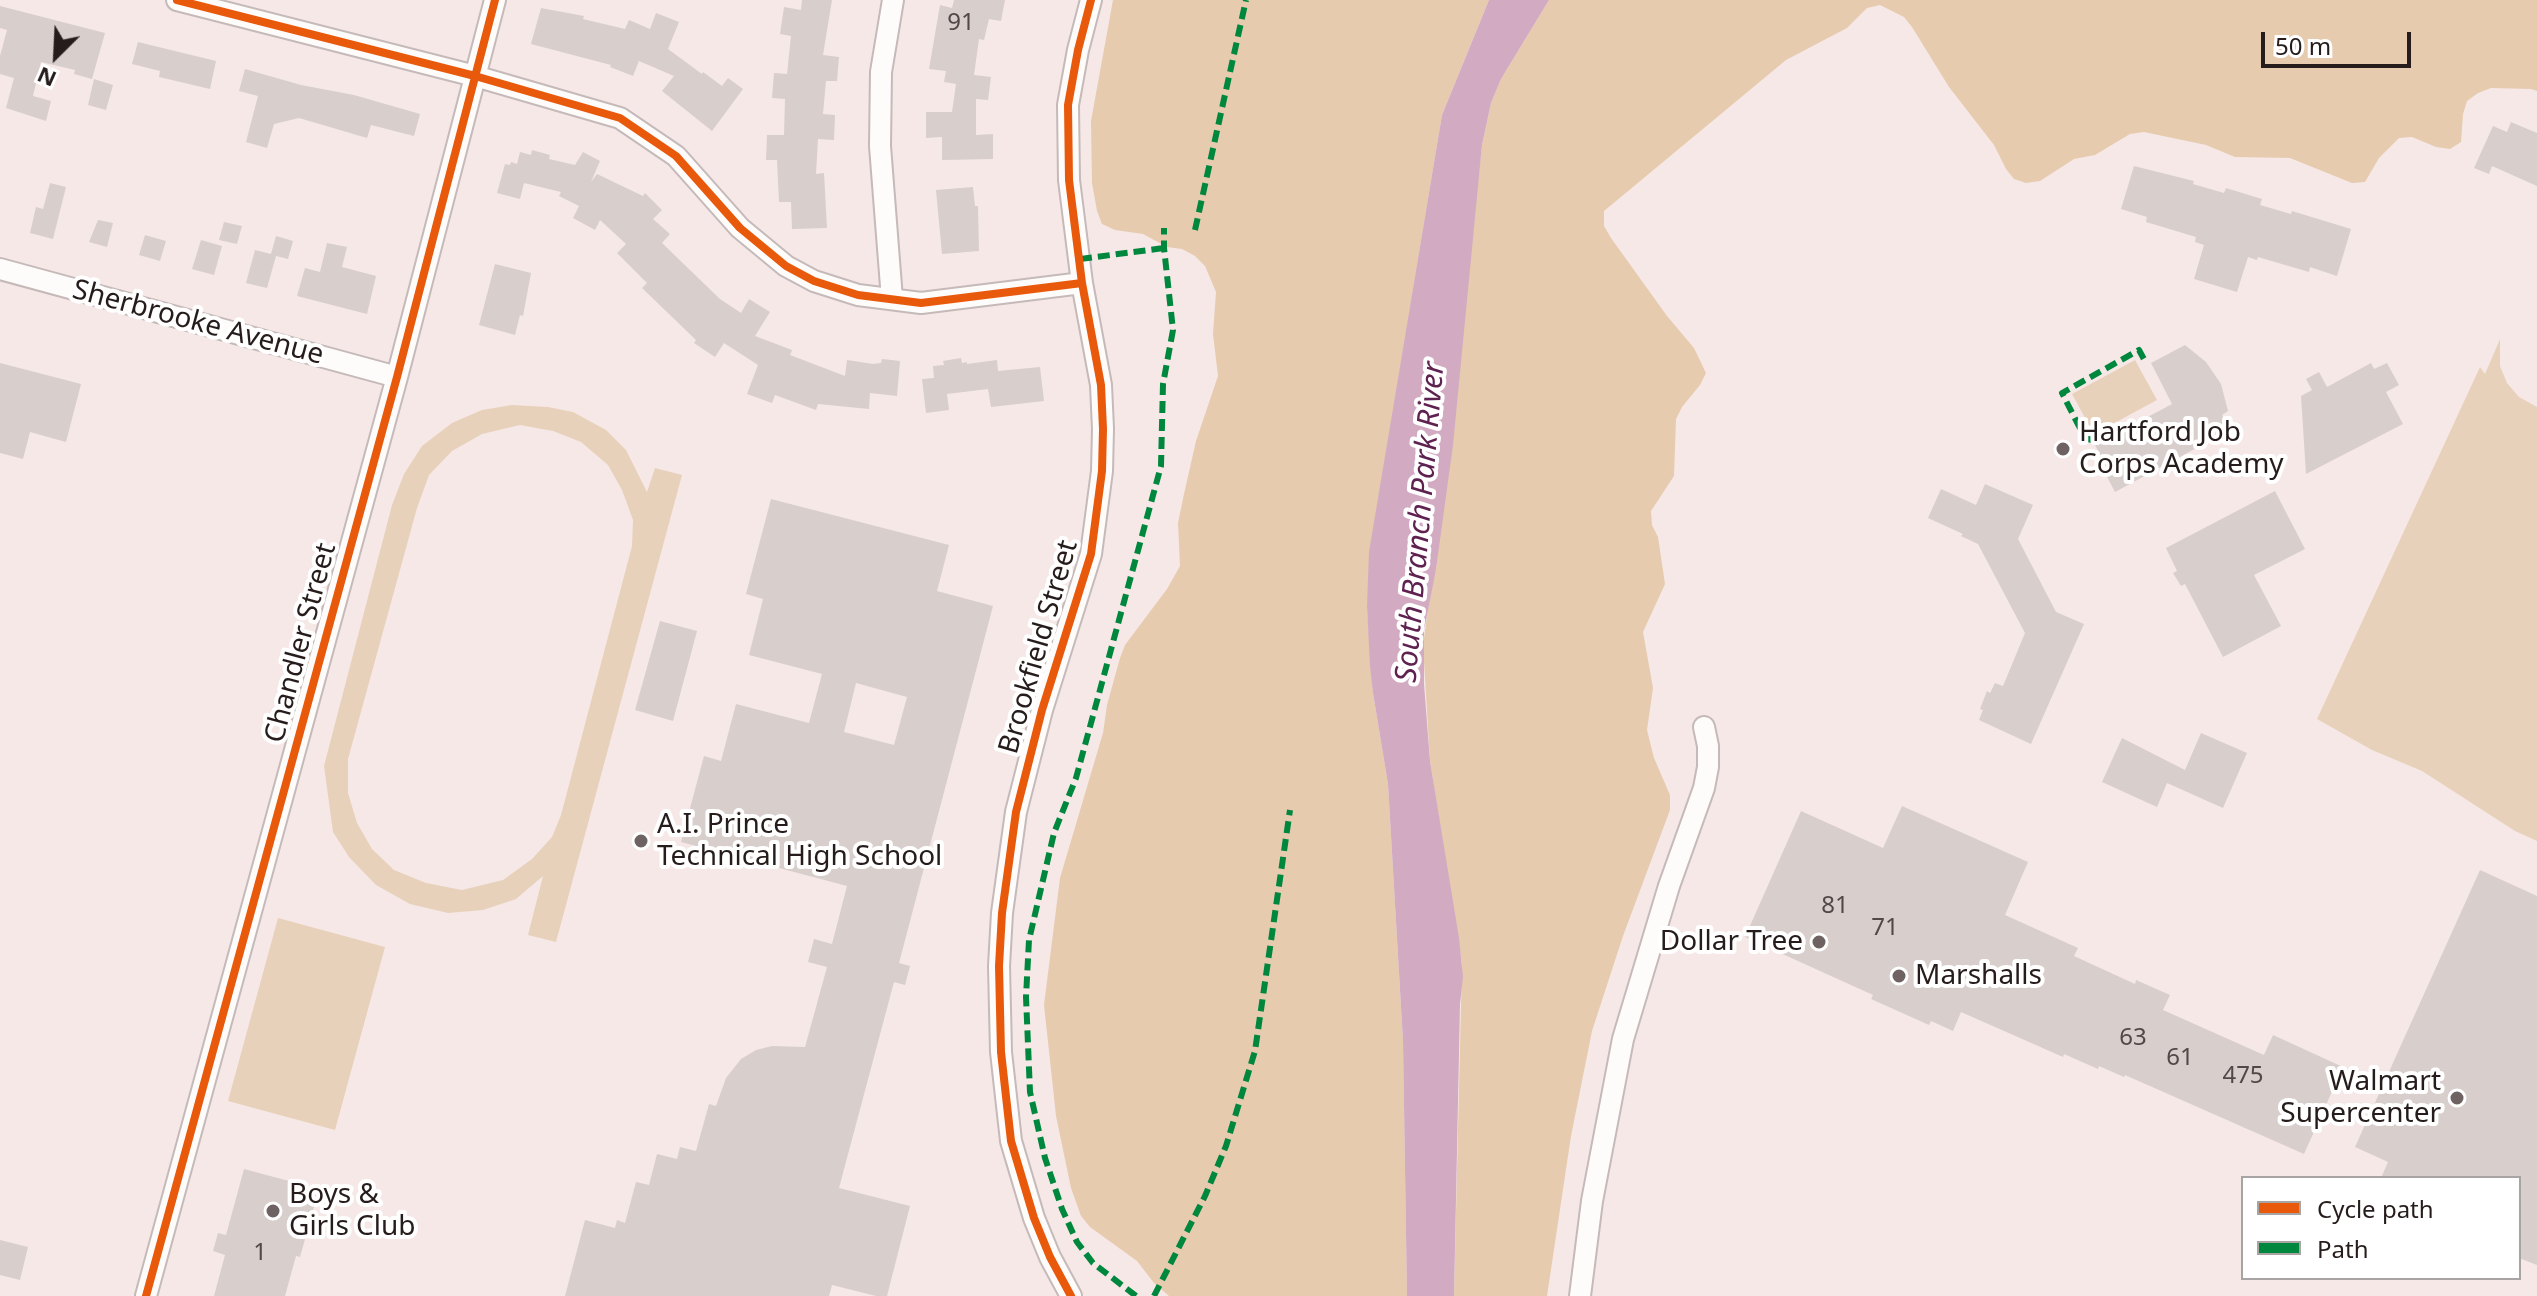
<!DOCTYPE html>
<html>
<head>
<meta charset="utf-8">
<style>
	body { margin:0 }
	#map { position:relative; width:2537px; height:1296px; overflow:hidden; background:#f6e8e6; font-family:"Noto Sans",sans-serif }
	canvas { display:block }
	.legend { position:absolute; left:2241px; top:1176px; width:280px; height:104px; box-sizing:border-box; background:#fff; border:2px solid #a8a4a4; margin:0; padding:10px 14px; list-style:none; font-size:24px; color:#251c1b }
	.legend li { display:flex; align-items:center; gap:16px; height:40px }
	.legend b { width:40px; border:2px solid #a8a4a4 }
	.north { position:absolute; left:16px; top:16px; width:80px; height:80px; -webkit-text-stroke:6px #fff; paint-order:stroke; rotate:204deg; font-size:22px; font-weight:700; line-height:32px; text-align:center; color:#251c1b }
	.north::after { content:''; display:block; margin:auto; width:28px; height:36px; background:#251c1b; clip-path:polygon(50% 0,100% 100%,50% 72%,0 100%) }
	.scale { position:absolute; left:2261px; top:32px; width:150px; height:36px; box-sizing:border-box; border:4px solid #251c1b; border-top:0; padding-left:10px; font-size:24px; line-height:28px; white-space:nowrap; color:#251c1b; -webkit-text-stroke:6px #fff; paint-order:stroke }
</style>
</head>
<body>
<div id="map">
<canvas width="2537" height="1296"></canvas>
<ul class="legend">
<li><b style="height:10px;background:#e8590c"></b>Cycle path</li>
<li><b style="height:10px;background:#00873e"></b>Path</li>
</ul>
<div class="north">N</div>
<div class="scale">50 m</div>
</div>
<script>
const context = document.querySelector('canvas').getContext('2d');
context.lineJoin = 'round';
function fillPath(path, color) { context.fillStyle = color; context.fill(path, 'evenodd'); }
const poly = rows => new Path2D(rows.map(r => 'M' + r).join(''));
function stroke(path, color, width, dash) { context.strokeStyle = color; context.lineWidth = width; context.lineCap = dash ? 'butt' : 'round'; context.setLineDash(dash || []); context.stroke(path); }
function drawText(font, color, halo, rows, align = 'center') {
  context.font = font + ' "Noto Sans",sans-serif'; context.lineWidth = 8; context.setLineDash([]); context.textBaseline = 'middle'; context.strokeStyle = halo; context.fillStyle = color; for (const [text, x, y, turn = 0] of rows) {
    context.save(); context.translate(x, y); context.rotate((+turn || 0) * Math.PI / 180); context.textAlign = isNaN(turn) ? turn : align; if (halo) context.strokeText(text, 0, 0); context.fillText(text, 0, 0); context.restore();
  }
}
fillPath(poly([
	[2500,339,2500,366,2507,383,2519,397,2537,407,2537,841,2515,831,2422,771,2372,750,2317,719,2480,367,2485,374],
	[2135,360,2157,400,2094,434,2072,394],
	[512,405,548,407,573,412,606,430,626,450,647,492,655,468,682,475,556,942,528,935,543,876,516,899,483,910,448,913,410,904,376,885,349,857,333,832,324,766,392,505,404,474,422,446,452,423,482,410],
	[520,425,553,431,581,442,608,465,622,490,633,520,632,546,561,815,552,837,532,859,503,880,462,890,426,883,394,870,372,849,357,823,348,793,348,759,417,508,429,475,452,451,482,434],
	[278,918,385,947,335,1130,228,1101]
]), '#e8d1bb');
fillPath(poly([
	[1113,0,1489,0,1442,115,1387,447,1367,606,1373,693,1388,784,1403,1041,1407,1296,1169,1296,1154,1283,1137,1261,1090,1227,1081,1216,1071,1188,1056,1116,1044,1005,1060,878,1103,733,1107,705,1120,658,1125,645,1167,589,1180,566,1178,523,1184,494,1196,441,1218,376,1213,334,1216,292,1205,266,1195,256,1182,249,1167,247,1143,234,1115,230,1102,224,1097,211,1092,183,1091,121],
	[1549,0,2537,0,2537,91,2531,89,2491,88,2478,93,2467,101,2463,114,2461,142,2450,149,2436,147,2412,137,2399,138,2379,158,2365,182,2352,183,2290,158,2235,157,2206,145,2144,132,2130,134,2095,155,2074,159,2040,181,2026,183,2014,179,2006,169,1994,145,1949,87,1912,27,1904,17,1880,5,1867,8,1847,28,1786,60,1604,211,1604,226,1611,238,1667,316,1694,348,1706,373,1700,385,1682,407,1676,419,1674,476,1651,511,1652,525,1658,537,1665,584,1643,632,1653,688,1647,730,1654,758,1670,795,1670,810,1623,936,1592,1031,1571,1136,1547,1296,1454,1296,1462,964,1430,761,1423,645,1432,582,1436,569,1482,145,1491,103,1501,79]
]), '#e6cbaf');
fillPath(poly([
	[1489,0,1549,0,1501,79,1491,103,1482,145,1453,445,1436,569,1424,631,1424,684,1430,761,1459,938,1463,977,1460,1004,1454,1296,1407,1296,1403,1041,1388,784,1373,693,1370,666,1367,606,1369,552,1442,115]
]), '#d2aac2');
fillPath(poly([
	[802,0,832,0,823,55,839,57,837,81,826,81,823,114,835,115,834,140,818,139,816,174,824,173,827,228,792,229,791,202,779,202,777,160,766,160,767,135,784,135,785,99,772,98,774,73,787,74,791,36,780,34,784,7,801,10],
	[954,0,1005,0,1001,21,989,19,984,40,979,39,974,75,991,77,988,100,976,99,976,135,993,134,993,159,942,160,942,137,926,138,926,112,952,112,956,84,944,82,946,71,929,69,940,5,952,8],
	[0,6,105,33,92,79,74,74,75,70,41,62,33,96,51,101,46,121,6,108,14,78,0,74,0,56,7,30,0,28],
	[541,8,584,16,583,19,625,29,629,20,650,29,656,13,679,22,668,49,702,74,703,72,722,86,728,78,743,89,712,131,662,91,674,76,639,61,633,76,610,67,611,65,531,44],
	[138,42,216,61,210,89,159,77,160,71,132,64],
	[245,69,301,85,354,95,420,114,414,136,371,125,367,138,299,118,274,124,267,148,246,142,258,96,239,91],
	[94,79,113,85,106,110,88,105],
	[2511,122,2537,133,2537,186,2492,166,2489,174,2474,168,2493,126,2507,132],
	[532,150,550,155,549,159,575,165,583,152,600,161,591,182,597,174,643,196,645,193,662,210,653,219,670,234,662,243,720,299,741,313,749,299,770,312,755,336,792,350,790,355,845,376,847,360,873,364,881,363,882,359,900,361,897,396,870,393,869,409,818,404,816,410,775,395,772,403,747,394,758,365,724,343,715,357,694,343,696,340,642,288,647,283,617,253,626,244,600,220,595,230,573,218,579,206,559,196,561,192,524,183,520,199,497,193,505,164,510,165,511,162,517,164,520,152,531,155],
	[2134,166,2194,181,2193,184,2224,193,2226,188,2262,199,2260,205,2291,214,2292,211,2351,229,2337,276,2310,267,2309,272,2258,257,2257,260,2248,257,2237,292,2194,279,2204,245,2195,242,2196,237,2146,222,2147,217,2121,209],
	[50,183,66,187,53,239,30,233,36,207,43,209],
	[973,187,975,206,978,206,979,251,942,254,936,190],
	[98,220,113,223,107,247,89,242],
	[224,222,242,226,237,244,219,240],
	[145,235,166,241,160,261,139,255],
	[276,236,293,241,288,259,276,256,267,288,246,283,255,250,271,254],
	[201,240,222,246,214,275,192,269],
	[327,243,347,247,342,267,376,276,367,314,297,296,305,268,320,272],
	[495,264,531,273,523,316,520,315,515,335,479,325],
	[2185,345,2206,362,2221,384,2228,411,2222,415,2232,434,2215,443,2213,439,2115,492,2104,471,2107,469,2095,445,2172,404,2151,363],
	[961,358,962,363,967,362,967,364,997,360,998,371,1040,367,1044,401,991,407,988,389,947,394,949,410,926,413,922,379,934,378,933,366,944,365,943,361],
	[0,363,81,384,66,442,30,432,23,459,0,453],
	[2371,363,2374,369,2387,363,2399,385,2386,392,2403,424,2306,474,2301,396,2312,390,2306,379,2319,372,2327,387],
	[1985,484,2033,505,2018,539,2056,612,2084,624,2031,744,1979,720,1983,710,1980,709,1987,691,1990,693,1995,683,2003,686,2025,633,1978,544,1961,536,1963,534,1928,518,1941,489,1976,505],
	[2275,491,2305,549,2254,575,2281,626,2223,657,2185,584,2181,586,2173,573,2177,571,2166,548],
	[771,499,949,545,937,591,993,606,899,963,910,966,905,985,894,982,839,1188,910,1206,887,1296,876,1296,832,1285,829,1296,565,1296,585,1220,615,1228,617,1220,625,1223,636,1182,649,1185,657,1154,677,1159,680,1147,696,1151,709,1104,716,1106,726,1078,741,1059,756,1050,772,1046,805,1047,827,967,808,962,814,939,832,944,847,886,681,842,704,756,721,761,736,704,809,723,822,674,749,655,763,599,746,594],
	[856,683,907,697,894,745,844,732],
	[660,621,697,631,673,721,635,710],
	[2201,733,2247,753,2223,808,2167,783,2157,807,2102,782,2122,738,2185,770],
	[1902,806,2028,862,2005,915,2078,948,2074,956,2135,984,2136,980,2170,995,2163,1010,2264,1055,2273,1035,2343,1067,2304,1154,2125,1075,2124,1077,2099,1066,2098,1069,2064,1054,2063,1057,1961,1012,1953,1031,1931,1021,1929,1025,1871,999,1873,995,1745,937,1801,811,1883,848],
	[2480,870,2537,896,2537,1265,2519,1258,2519,1178,2381,1178,2388,1162,2355,1147],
	[244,1169,319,1189,300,1257,296,1256,285,1296,214,1296,225,1255,213,1251,218,1233,226,1235],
	[0,1240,28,1247,20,1280,0,1275]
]), '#d8cecc');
const minor = poly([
	[177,0,475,76,620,118,676,156,740,228,786,266,814,281,858,295,921,303,1082,283],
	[0,269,397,377],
	[892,299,880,146,881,72,893,0],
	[146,1296,397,377,495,0],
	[1071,1296,1050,1257,1034,1218,1011,1141,1001,1052,999,966,1002,913,1016,812,1042,710,1091,554,1102,471,1103,429,1101,385,1082,283,1069,180,1068,105,1078,50,1091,0],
	[1580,1296,1592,1201,1623,1039,1669,886,1704,788,1708,767,1708,746,1704,727]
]);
stroke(minor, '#c5bab9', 24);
stroke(minor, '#fefcfb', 20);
stroke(poly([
	[1195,230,1246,0],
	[1080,259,1164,248],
	[2092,440,2085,438,2062,393,2139,350,2146,363],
	[1136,1296,1093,1263,1077,1242,1062,1209,1045,1158,1030,1092,1026,997,1029,940,1054,833,1076,778,1161,466,1163,384,1173,330,1164,248,1164,228],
	[1154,1296,1205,1196,1226,1146,1255,1051,1290,810]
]), '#00873e', 6, [12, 6]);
stroke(poly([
	[177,0,475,76,620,118,676,156,740,228,786,266,814,281,858,295,921,303,1082,283],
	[146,1296,397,377,495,0],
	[1071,1296,1050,1257,1034,1218,1011,1141,1001,1052,999,966,1002,913,1016,812,1042,710,1091,554,1102,471,1103,429,1101,385,1082,283,1069,180,1068,105,1078,50,1091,0]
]), '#e8590c', 8);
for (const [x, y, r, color] of [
	[2063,449,8,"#6e6362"],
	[641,841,8,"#6e6362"],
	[1819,942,8,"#6e6362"],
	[1899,976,8,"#6e6362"],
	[2457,1098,8,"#6e6362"],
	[273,1211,8,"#6e6362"]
]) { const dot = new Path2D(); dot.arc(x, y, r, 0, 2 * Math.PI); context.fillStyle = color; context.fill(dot); stroke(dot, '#fff', 3); }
drawText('24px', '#524847', null, [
	["91",961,23],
	["81",1835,906],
	["71",1885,928],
	["63",2133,1038],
	["61",2180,1058],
	["475",2243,1076],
	["1",260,1253]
]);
drawText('28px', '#251c1b', '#fff', [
	["Sherbrooke Avenue",198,323,15],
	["Chandler Street",301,643,-75],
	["Brookfield Street",1039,647,-74]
]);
drawText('28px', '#251c1b', '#fff', [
	["Hartford Job",2079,433],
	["Corps Academy",2079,465],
	["A.I. Prince",657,825],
	["Technical High School",657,857],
	["Dollar Tree",1803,942,"right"],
	["Marshalls",1915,976],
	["Walmart",2441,1082,"right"],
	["Supercenter",2441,1114,"right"],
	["Boys &",289,1195],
	["Girls Club",289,1227]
], 'left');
drawText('italic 30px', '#5e2150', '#fff', [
	["South Branch Park River",1421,522,-85]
]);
</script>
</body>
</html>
